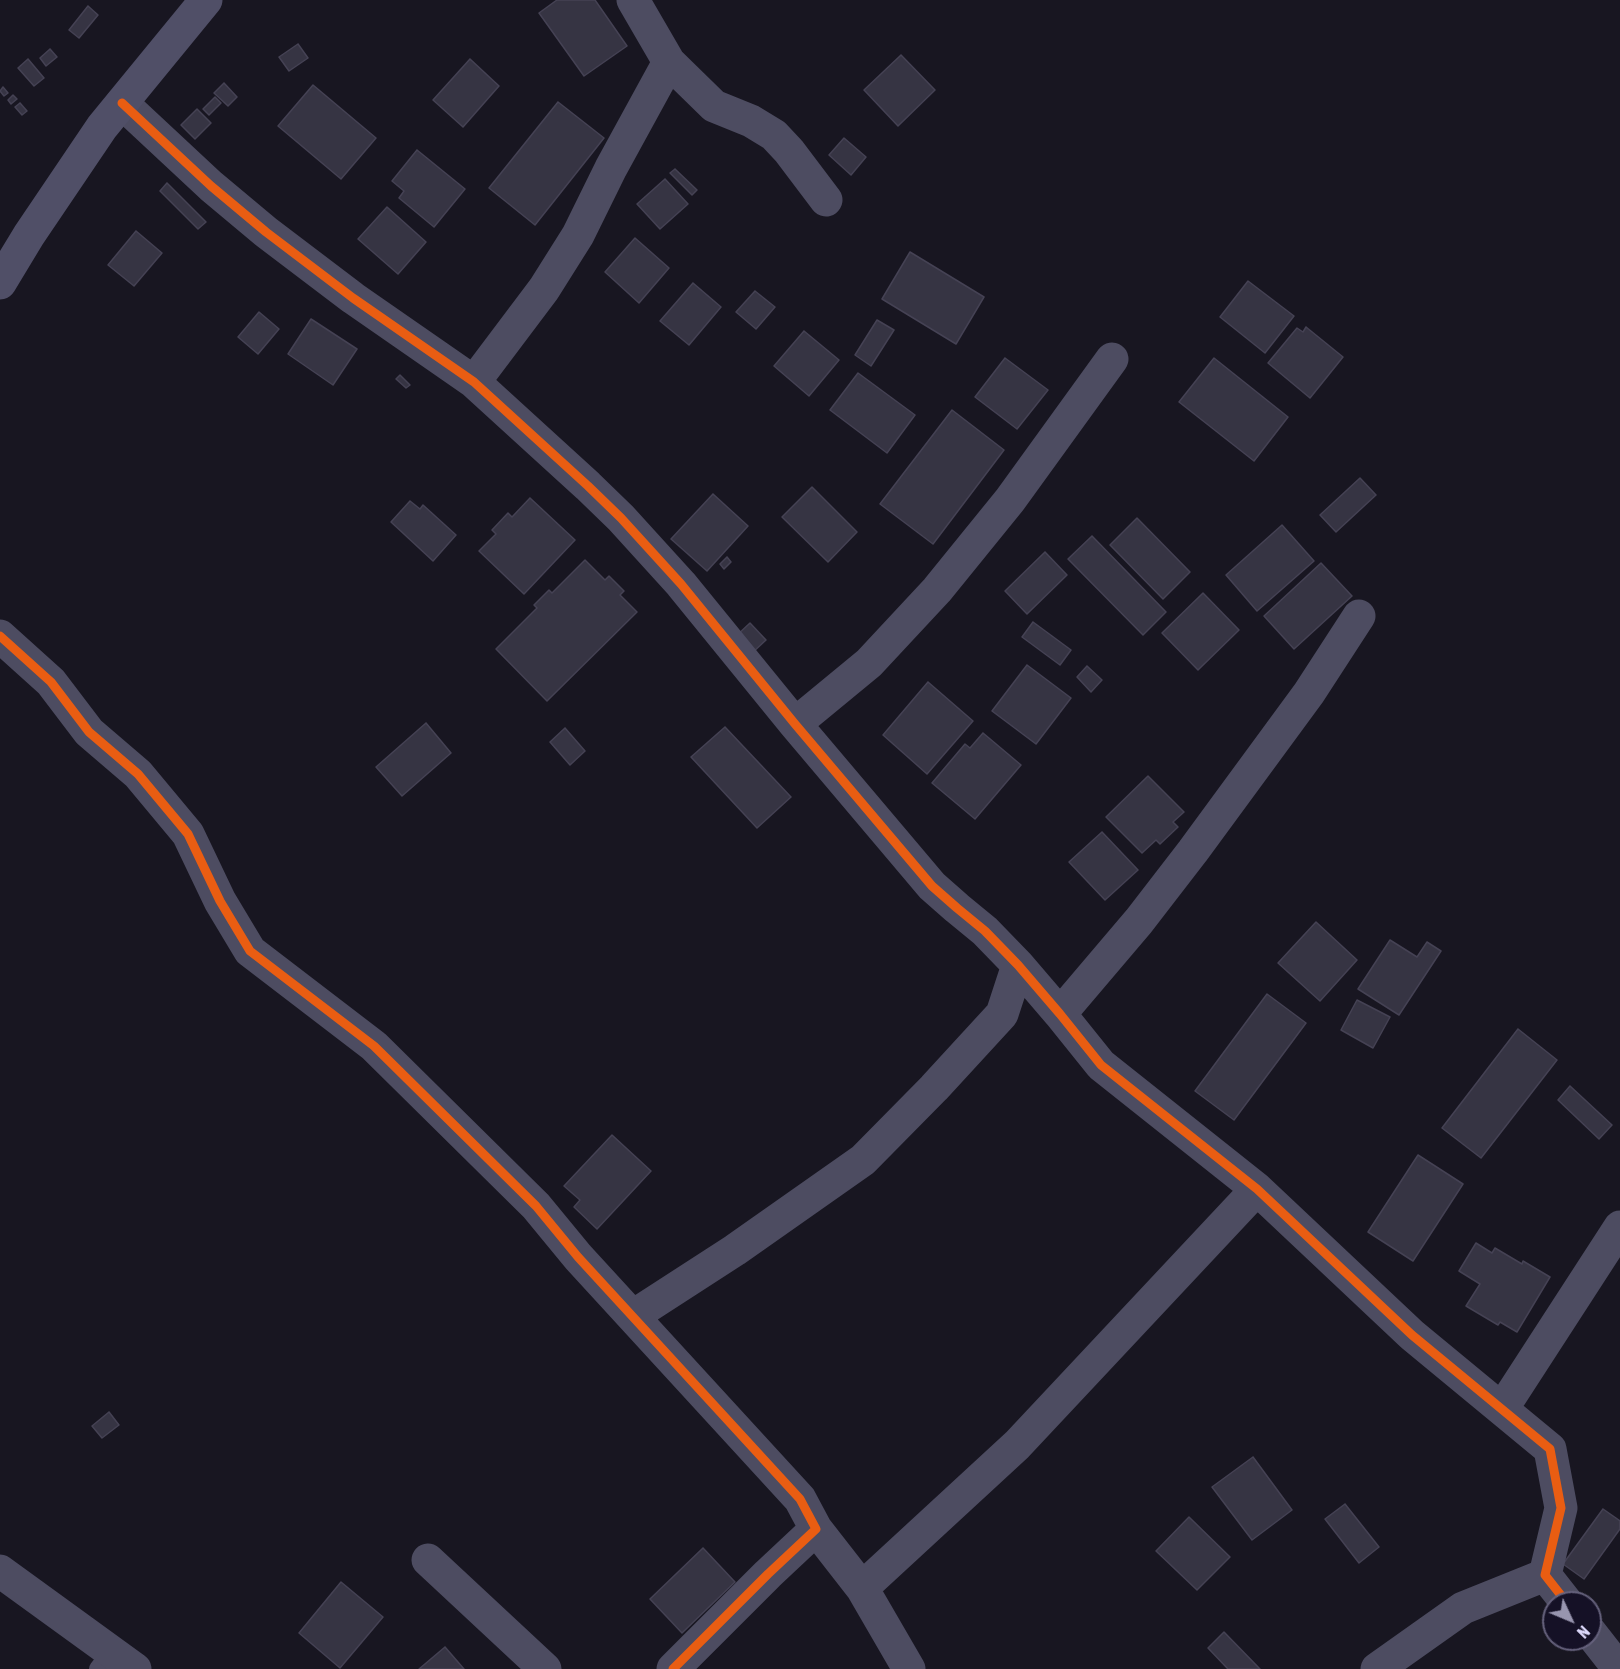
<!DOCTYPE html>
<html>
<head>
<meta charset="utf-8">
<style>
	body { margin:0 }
	#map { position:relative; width:1620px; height:1669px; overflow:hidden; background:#181621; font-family:"Asap Condensed",sans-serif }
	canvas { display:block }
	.north { position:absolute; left:1542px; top:1591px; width:60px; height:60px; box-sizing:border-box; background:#151126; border:2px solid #65617c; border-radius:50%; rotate:134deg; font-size:16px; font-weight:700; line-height:24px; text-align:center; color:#ddd9fc }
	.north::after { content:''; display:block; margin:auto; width:21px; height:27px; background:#9895af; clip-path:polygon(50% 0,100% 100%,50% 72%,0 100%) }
</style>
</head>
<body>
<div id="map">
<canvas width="1620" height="1669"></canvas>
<div class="north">N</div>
</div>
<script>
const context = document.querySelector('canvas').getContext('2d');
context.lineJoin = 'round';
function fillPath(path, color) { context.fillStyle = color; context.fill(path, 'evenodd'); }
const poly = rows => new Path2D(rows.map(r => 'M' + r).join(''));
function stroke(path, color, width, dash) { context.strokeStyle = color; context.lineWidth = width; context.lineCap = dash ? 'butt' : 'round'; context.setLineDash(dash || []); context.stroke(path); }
const building = poly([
	[557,0,595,0,627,46,584,76,539,13,557,0],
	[88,6,98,15,79,38,69,30,88,6],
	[298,44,308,58,289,71,279,57,298,44],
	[50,49,57,57,46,66,40,58,50,49],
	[901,55,935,90,898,126,864,90,901,55],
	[28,59,44,78,34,86,18,68,28,59],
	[470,59,499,86,463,127,433,100,470,59],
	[224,83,237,97,228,106,214,93,224,83],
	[313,85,376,138,341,179,278,126,313,85],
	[3,87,8,93,4,96,0,91,3,87],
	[13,95,17,99,11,104,8,100,13,95],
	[215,97,221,103,209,115,203,109,215,97],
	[558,102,604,138,535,225,489,188,558,102],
	[20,103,27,111,22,115,15,107,20,103],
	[197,109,211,123,195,139,181,125,197,109],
	[844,138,866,157,851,175,829,155,844,138],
	[417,150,465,189,434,227,399,198,404,191,392,181,417,150],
	[675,169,697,190,692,195,670,173,675,169],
	[665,179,688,204,660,229,637,204,665,179],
	[167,183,206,222,198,229,160,191,167,183],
	[387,207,426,242,398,274,358,239,387,207],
	[136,231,162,253,134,286,108,265,136,231],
	[635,238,669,268,639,303,605,272,635,238],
	[910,252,984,297,956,344,882,299,910,252],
	[1248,281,1294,316,1265,353,1220,317,1248,281],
	[693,283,721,307,689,345,660,321,693,283],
	[755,291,775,307,756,329,736,312,755,291],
	[259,312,279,329,258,354,238,337,259,312],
	[311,319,357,349,333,385,288,354,311,319],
	[877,320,894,330,871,366,855,355,877,320],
	[1306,327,1343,357,1310,398,1268,363,1297,328,1303,332,1306,327],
	[804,331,839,360,809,396,774,366,804,331],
	[1005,358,1048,390,1017,429,975,397,1005,358],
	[1214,358,1288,417,1254,461,1179,402,1214,358],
	[858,373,915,415,887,453,830,410,858,373],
	[400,375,410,385,406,388,396,379,400,375],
	[952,410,1004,450,933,544,880,504,952,410],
	[1360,478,1376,495,1336,532,1320,515,1360,478],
	[812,487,857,532,828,562,782,517,812,487],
	[713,494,748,526,707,571,671,539,713,494],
	[530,498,575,540,524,594,479,551,496,534,492,530,508,513,512,517,530,498],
	[410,501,420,509,423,505,456,535,433,561,391,522,410,501],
	[1137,518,1190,572,1163,599,1110,545,1137,518],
	[1282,525,1314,561,1257,611,1226,575,1282,525],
	[1092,536,1166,612,1143,635,1068,559,1092,536],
	[1045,552,1067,575,1027,614,1005,591,1045,552],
	[727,557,731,562,724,569,720,564,727,557],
	[585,560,605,580,609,576,624,591,620,595,637,612,547,701,496,649,537,608,534,605,549,590,552,593,585,560],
	[1321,563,1352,596,1294,649,1264,616,1321,563],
	[1203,593,1239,630,1198,670,1162,633,1203,593],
	[1033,622,1071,650,1060,665,1022,637,1033,622],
	[750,623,766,640,751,654,735,637,750,623],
	[1027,665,1071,698,1036,744,992,711,1027,665],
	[1087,666,1102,680,1091,692,1077,677,1087,666],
	[928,682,973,721,927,774,883,735,928,682],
	[426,723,451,753,402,796,376,767,426,723],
	[725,727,791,797,757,828,691,757,725,727],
	[565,728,585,751,570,765,550,742,565,728],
	[983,733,1021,765,975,819,932,783,965,744,970,748,983,733],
	[1148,776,1184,812,1173,822,1178,827,1160,844,1156,840,1142,853,1106,817,1148,776],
	[1102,832,1138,870,1105,900,1069,862,1102,832],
	[1316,922,1357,960,1320,1001,1278,963,1316,922],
	[1390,940,1417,957,1427,942,1441,951,1399,1015,1358,989,1390,940],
	[1267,994,1306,1023,1234,1120,1195,1091,1267,994],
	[1357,1000,1390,1017,1373,1048,1341,1030,1357,1000],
	[1518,1029,1557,1060,1481,1158,1442,1128,1518,1029],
	[1570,1086,1612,1125,1599,1139,1558,1100,1570,1086],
	[612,1135,651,1171,597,1229,574,1207,580,1200,564,1186,612,1135],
	[1418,1155,1463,1184,1413,1261,1368,1232,1418,1155],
	[1476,1243,1492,1253,1495,1248,1522,1264,1523,1261,1550,1277,1517,1332,1500,1322,1498,1325,1466,1306,1480,1284,1459,1271,1476,1243],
	[109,1412,119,1425,102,1438,92,1426,109,1412],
	[1253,1457,1292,1510,1252,1540,1212,1487,1253,1457],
	[1345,1504,1379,1547,1359,1563,1325,1519,1345,1504],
	[1603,1509,1620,1521,1620,1529,1584,1579,1563,1564,1603,1509],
	[1189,1517,1230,1557,1197,1590,1156,1551,1189,1517],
	[703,1548,735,1582,682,1633,650,1599,703,1548],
	[341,1582,383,1617,340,1668,299,1633,341,1582],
	[1224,1632,1260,1669,1228,1669,1208,1648,1224,1632],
	[445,1647,464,1669,419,1669,445,1647]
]);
fillPath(building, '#363443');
stroke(building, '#454254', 1.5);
stroke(poly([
	[98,1669,111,1652]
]), '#4d4c61', 18);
stroke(poly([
	[633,0,669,62,714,106,751,121,774,135,789,151,826,200],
	[122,103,211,186,266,232,353,298,474,382,588,486,621,518,681,584,795,724,932,886,957,908,985,931,1018,965,1060,1014,1101,1065,1257,1189,1412,1335,1550,1449,1561,1508,1545,1575,1567,1603],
	[474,382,544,289,578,235,611,168,669,62],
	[0,636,51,682,89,732,138,774,188,834,220,901,250,951,374,1046,536,1206,578,1257,800,1499,816,1529,768,1574,673,1669],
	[795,724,869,663,937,590,1010,500,1112,359],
	[1060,1014,1139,921,1193,851,1309,693,1359,616],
	[633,1316,735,1250,863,1160,934,1088,1002,1014,1018,965],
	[1502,1409,1620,1227],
	[816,1529,862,1588,909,1669],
	[428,1560,545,1669],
	[0,1571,135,1669],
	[862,1588,1017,1445,1257,1189],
	[1590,1632,1619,1669],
	[1377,1669,1463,1608,1545,1575]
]), '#4d4c61', 33);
stroke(poly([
	[0,283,29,235,102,127,206,0]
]), '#504f67', 33);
stroke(poly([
	[122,103,211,186,266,232,353,298,474,382,588,486,621,518,681,584,795,724,932,886,957,908,985,931,1018,965,1060,1014,1101,1065,1257,1189,1412,1335,1550,1449,1561,1508,1545,1575,1567,1603],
	[0,636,51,682,89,732,138,774,188,834,220,901,250,951,374,1046,536,1206,578,1257,800,1499,816,1529,768,1574,673,1669]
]), '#e95d12', 9);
</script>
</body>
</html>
